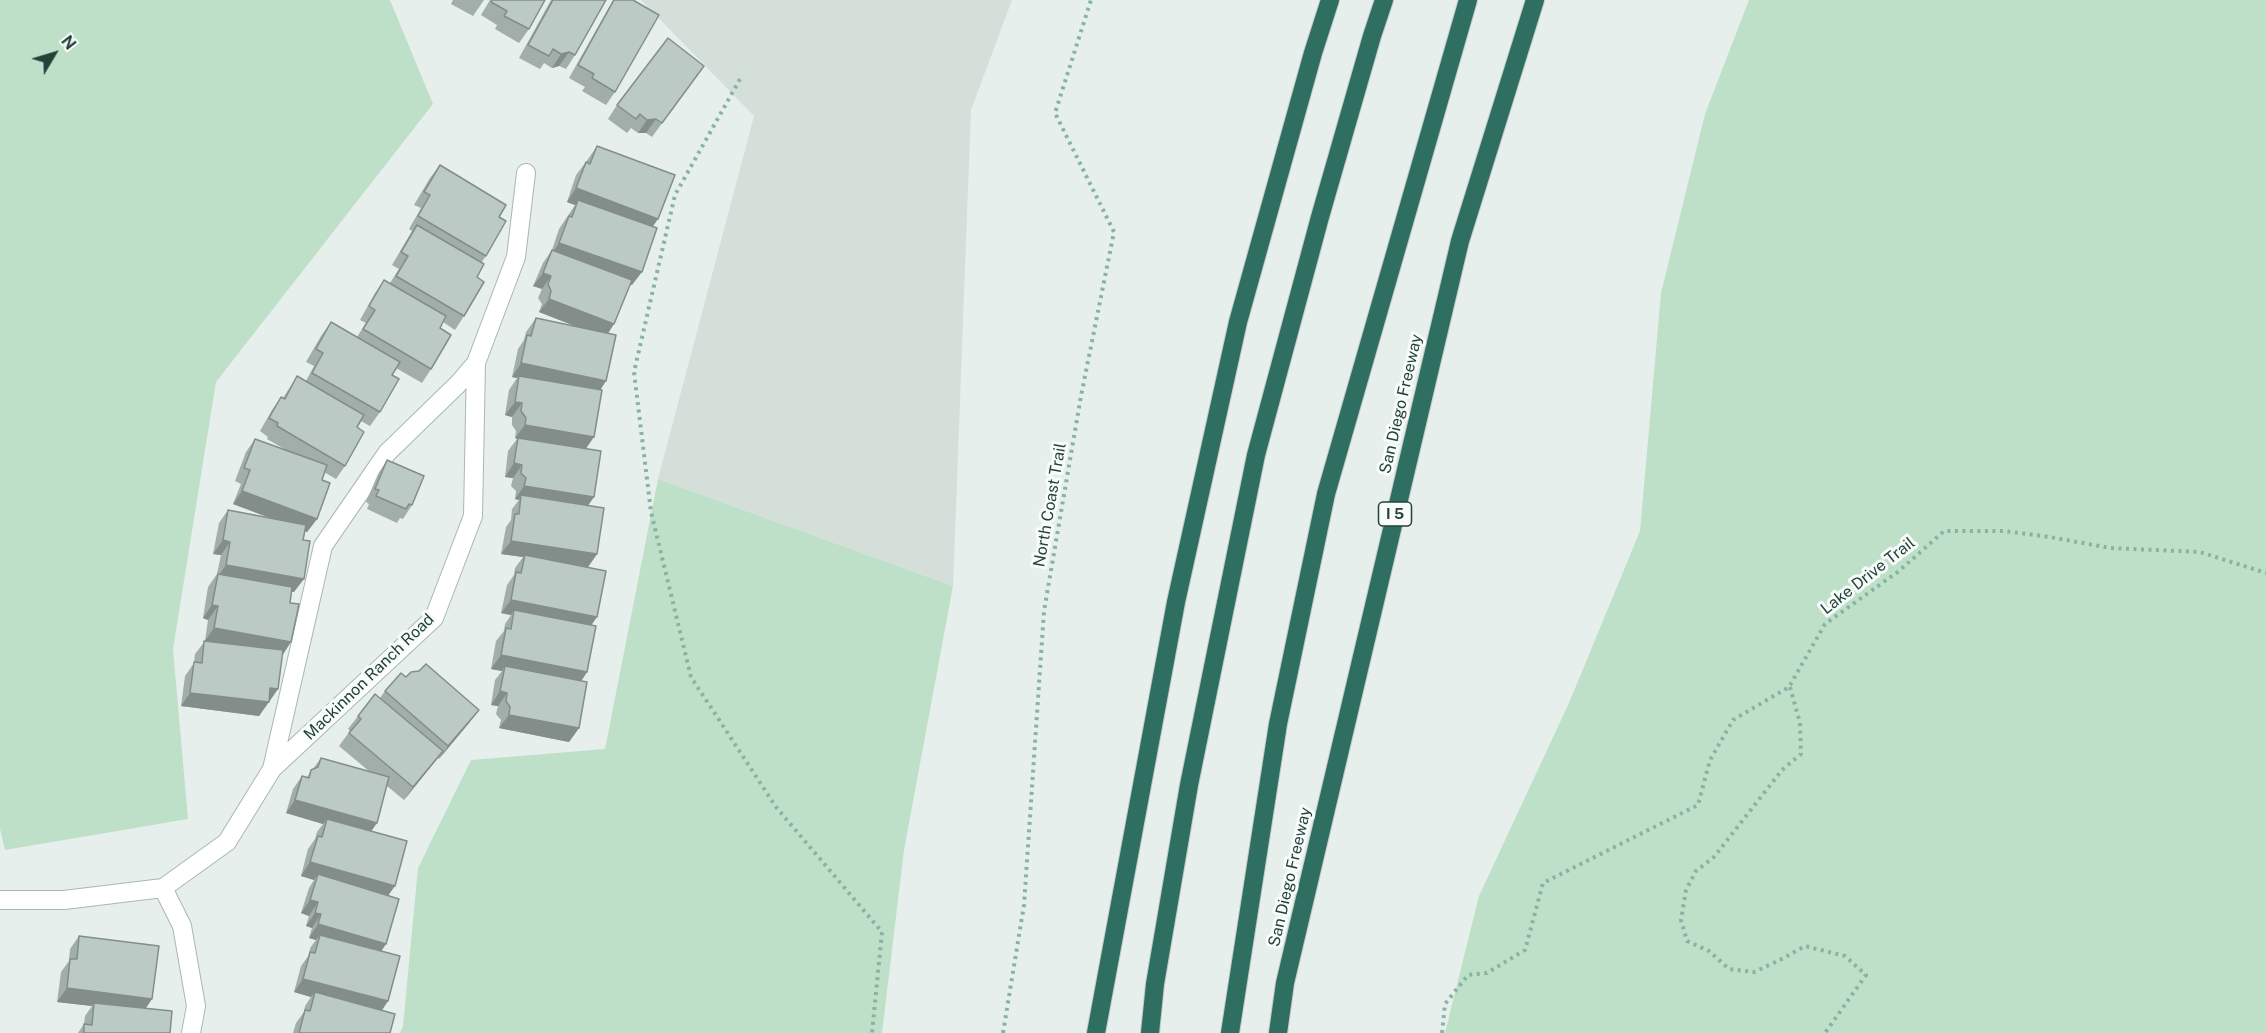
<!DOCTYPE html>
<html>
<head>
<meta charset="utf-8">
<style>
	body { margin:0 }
	#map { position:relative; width:2266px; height:1033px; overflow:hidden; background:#e6efeb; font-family:"Public Sans",sans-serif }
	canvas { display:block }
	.north { position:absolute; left:24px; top:24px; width:60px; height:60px; -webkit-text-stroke:4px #f7fbf9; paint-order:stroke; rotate:52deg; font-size:16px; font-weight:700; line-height:24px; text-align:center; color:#24423a }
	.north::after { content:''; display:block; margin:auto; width:21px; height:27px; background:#24423a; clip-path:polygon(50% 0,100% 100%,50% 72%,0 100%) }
</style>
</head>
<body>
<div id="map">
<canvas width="2266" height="1033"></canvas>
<div class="north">N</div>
</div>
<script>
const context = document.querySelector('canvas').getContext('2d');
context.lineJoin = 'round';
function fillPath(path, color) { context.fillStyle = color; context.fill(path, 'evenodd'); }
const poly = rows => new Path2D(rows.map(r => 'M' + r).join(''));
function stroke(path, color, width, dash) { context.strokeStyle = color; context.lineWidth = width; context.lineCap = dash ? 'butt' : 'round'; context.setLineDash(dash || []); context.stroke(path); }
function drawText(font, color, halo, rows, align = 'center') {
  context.font = font + ' "Public Sans",sans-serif'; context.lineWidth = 6; context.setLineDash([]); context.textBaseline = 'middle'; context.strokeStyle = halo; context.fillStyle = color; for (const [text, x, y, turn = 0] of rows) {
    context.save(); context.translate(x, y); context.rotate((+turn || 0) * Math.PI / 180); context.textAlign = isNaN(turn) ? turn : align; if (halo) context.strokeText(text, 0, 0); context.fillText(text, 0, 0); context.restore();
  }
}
fillPath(poly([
	[641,0,1012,0,971,110,953,586,658,479,754,116]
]), '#d4dfda');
fillPath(poly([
	[0,0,390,0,433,104,216,382,173,649,188,819,5,850,0,829],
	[1749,0,2266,0,2266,1033,1445,1033,1479,896,1569,703,1640,531,1661,293,1705,114],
	[658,479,953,586,904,850,882,1033,400,1033,403,1026,418,868,471,760,605,749]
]), '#bfe0c8');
const street = poly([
	[272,769,434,618,473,516,476,363],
	[163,888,182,926,196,1006,191,1033],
	[0,900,64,900,163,888,227,842,272,769,323,546,387,453,458,384,476,363,516,257,526,173]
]);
const highway = poly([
	[1096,1033,1176,602,1238,322,1313,53,1330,0],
	[1150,1033,1155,984,1189,785,1256,455,1320,217,1372,36,1384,0],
	[1230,1033,1278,724,1326,494,1468,0],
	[1278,1033,1285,983,1460,241,1535,0]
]);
stroke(street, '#a8b8b2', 20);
stroke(highway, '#c2cac8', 20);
stroke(poly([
	[740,79,675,195,634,372,651,512,691,677,776,807,882,932,872,1033],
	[1790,687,1800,723,1801,754,1782,770,1714,857,1696,871,1686,890,1681,920,1687,941,1709,951,1729,969,1754,972,1780,960,1805,946,1845,956,1866,975,1825,1033],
	[1003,1033,1024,905,1044,611,1081,396,1114,232,1055,113,1091,0],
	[1442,1033,1445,1004,1468,975,1487,973,1525,950,1543,883,1698,805,1710,760,1733,720,1789,687,1825,624,1899,571,1944,531,2004,531,2050,537,2110,548,2200,552,2266,573]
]), '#86b3a5', 4, [3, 4.5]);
stroke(street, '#fff', 18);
stroke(highway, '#2f6f62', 18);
fillPath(poly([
	[453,0,484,0,473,16,451,4],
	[490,0,545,0,529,29,519,43,495,29,497,25,481,15],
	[551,0,606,0,575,55,566,69,559,66,552,68,544,63,540,69,519,58],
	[613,0,633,0,615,92,606,105,582,91,585,87,569,78],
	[704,66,652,137,646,133,638,133,631,128,627,133,608,119,617,105],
	[597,146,653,227,632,285,630,284,608,334,600,390,586,449,588,506,597,554,588,567,591,625,587,672,581,681,579,728,569,742,499,728,501,720,496,714,498,706,491,705,495,680,502,671,491,669,496,641,504,631,505,624,511,615,501,613,507,585,514,575,515,568,523,557,501,554,506,527,511,520,512,509,519,500,515,499,516,491,511,486,513,478,505,477,508,451,517,439,515,438,516,431,512,425,512,417,505,415,509,390,517,378,512,377,518,349,524,340,526,332,536,318,578,327,539,312,542,304,538,298,542,289,533,286,543,263,552,250,559,229,575,205,567,202,576,175,586,162],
	[440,165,499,217,486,256,481,263,464,316,455,330,443,322,440,328,431,369,422,383,396,368,392,375,380,412,370,426,361,421,357,427,345,466,336,479,324,472,322,480,317,519,307,532,305,531,294,592,292,592,282,656,278,689,259,716,181,706,185,676,194,663,195,654,205,641,208,620,203,618,208,587,217,574,221,555,213,554,219,523,228,510,268,517,233,504,241,484,235,481,246,452,255,439,286,450,267,439,268,437,260,431,272,410,281,397,283,398,297,376,306,381,314,366,306,362,321,336,331,322,357,337,366,323,360,320,375,293,384,280,390,283,399,269,392,265,412,231,409,229,421,208,414,205,430,178],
	[387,460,412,505,403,519,400,518,397,523,367,509,369,504,366,502,378,474],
	[406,677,479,710,469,723,439,759,438,758,404,800,387,786,371,831,388,895,381,951,382,1010,390,1033,293,1033,296,1023,304,1012,305,1006,311,997,294,992,301,966,309,955,310,948,316,940,309,938,312,928,306,926,309,916,301,913,309,888,314,880,301,876,308,849,315,839,317,832,323,824,286,813,293,789,302,776,307,777,321,758,370,772,339,746,350,731,348,729,358,716,380,698,385,691],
	[79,936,152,999,146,1008,170,1033,78,1033,84,1024,85,1016,92,1006,57,1002,61,972,69,961,70,949]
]), '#a1aea9');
fillPath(poly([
	[569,52,559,66,552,68,561,54],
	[656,119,646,133,638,133,647,120],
	[576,188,658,219,649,232,578,200,575,205,567,202],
	[559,243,642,272,632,285,550,256],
	[543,273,551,276,542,289,533,286],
	[549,299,614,324,605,338,539,312],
	[521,363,606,381,597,395,519,376,517,378,512,377],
	[515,402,522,403,512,417,505,415],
	[525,425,594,437,585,450,515,438],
	[514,463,522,465,513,478,505,477],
	[524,486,594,497,585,510,521,495,519,500,515,499],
	[242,491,317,519,307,532,233,504],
	[223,540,230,542,221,555,213,554],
	[511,541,597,554,588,567,525,555,523,557,501,554],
	[226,565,304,579,294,592,217,578],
	[511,600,597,617,588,630,514,610,511,615,501,613],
	[212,605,218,606,208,620,203,618],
	[214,628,291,642,282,656,204,642],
	[501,655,587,672,578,686,505,666,502,671,491,669],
	[270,688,278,689,259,716,181,706,190,693],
	[500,691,507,693,498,706,491,705],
	[479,710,469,723,439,759,448,746],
	[509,715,579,728,569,742,499,728],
	[443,751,433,764,404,800,413,787],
	[295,800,377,823,368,836,327,819,323,824,286,813],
	[310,862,395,886,385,900,318,874,314,880,301,876],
	[310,900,318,902,309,916,301,913],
	[315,913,321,914,312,928,306,926],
	[318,924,386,944,377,958,320,935,316,940,309,938],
	[303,979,388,1001,379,1015,315,992,311,997,294,992],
	[67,988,152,999,143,1012,94,1003,92,1006,57,1002]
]), '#838d89');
const building = poly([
	[492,0,545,0,529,29,504,16,507,11,491,2,492,0],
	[553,0,606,0,575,55,569,52,561,54,553,49,549,56,528,45,553,0],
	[614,0,633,0,659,15,615,92,592,78,594,74,578,65,614,0],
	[668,38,704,66,662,123,656,119,647,120,640,114,636,119,617,105,668,38],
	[597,146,675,175,658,219,576,188,586,162,590,164,597,146],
	[440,165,506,205,499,217,506,221,486,256,418,216,430,195,424,192,440,165],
	[578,200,657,228,642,272,559,243,569,216,572,217,578,200],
	[417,225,484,264,477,277,484,282,464,316,396,276,408,256,401,252,417,225],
	[552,250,632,280,614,324,549,299,551,291,548,284,551,276,543,273,552,250],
	[384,280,446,316,440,328,451,335,431,369,363,329,375,310,369,306,384,280],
	[536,318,616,335,606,381,521,363,527,335,531,336,536,318],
	[331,322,400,362,392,375,399,379,380,412,312,373,323,353,316,349,331,322],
	[297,376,364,415,357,427,364,432,345,466,277,426,278,423,269,418,281,397,285,399,297,376],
	[519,376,602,390,594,437,525,425,526,418,521,411,522,403,515,402,519,376],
	[518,438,601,451,594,497,524,486,526,478,521,473,522,465,514,463,518,438],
	[255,439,327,465,322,480,330,483,317,519,242,491,250,470,244,468,255,439],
	[387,460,424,476,412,505,409,504,406,509,376,496,379,490,375,489,387,460],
	[521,495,604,508,597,554,511,541,515,514,519,514,521,495],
	[228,510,306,525,303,540,310,541,304,579,226,565,230,542,223,540,228,510],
	[525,555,606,571,597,617,511,600,516,572,521,573,525,555],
	[218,574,292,587,290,603,299,604,291,642,214,628,218,606,212,605,218,574],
	[514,610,596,626,587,672,501,655,506,628,511,629,514,610],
	[204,641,283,650,278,689,270,688,269,702,190,693,194,662,202,663,204,641],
	[426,664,479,710,448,746,385,691,401,673,406,677,411,672,419,671,426,664],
	[505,666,587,682,579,728,509,715,510,707,506,701,507,693,500,691,505,666],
	[375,694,443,751,413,787,349,733,361,719,358,716,375,694],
	[321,758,389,777,377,823,295,800,302,776,309,778,311,770,318,767,321,758],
	[327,819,407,841,395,886,310,862,318,836,322,837,327,819],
	[318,874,399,899,386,944,318,924,321,914,315,913,318,902,310,900,318,874],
	[320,935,400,956,388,1001,303,979,310,952,315,953,320,935],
	[79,936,159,946,152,999,67,988,70,959,77,959,79,936],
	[315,992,395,1014,390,1033,299,1033,305,1010,310,1011,315,992],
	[94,1003,172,1011,170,1033,84,1033,84,1024,92,1025,94,1003]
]);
fillPath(building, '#bbcac4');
stroke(building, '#838d89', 1.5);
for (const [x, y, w] of [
	[1395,514,33]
]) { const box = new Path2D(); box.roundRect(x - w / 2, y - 12, w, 24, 4.5); context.fillStyle = '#f7fbf9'; context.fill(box); stroke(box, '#24423a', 1.5); }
drawText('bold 15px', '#24423a', null, [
	["I 5",1395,514]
]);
drawText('16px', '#24423a', '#f7fbf9', [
	["San Diego Freeway",1401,404,-77],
	["North Coast Trail",1050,505,-80],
	["Lake Drive Trail",1868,576,-38],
	["Mackinnon Ranch Road",369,677,-44],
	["San Diego Freeway",1290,877,-77]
]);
</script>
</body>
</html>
